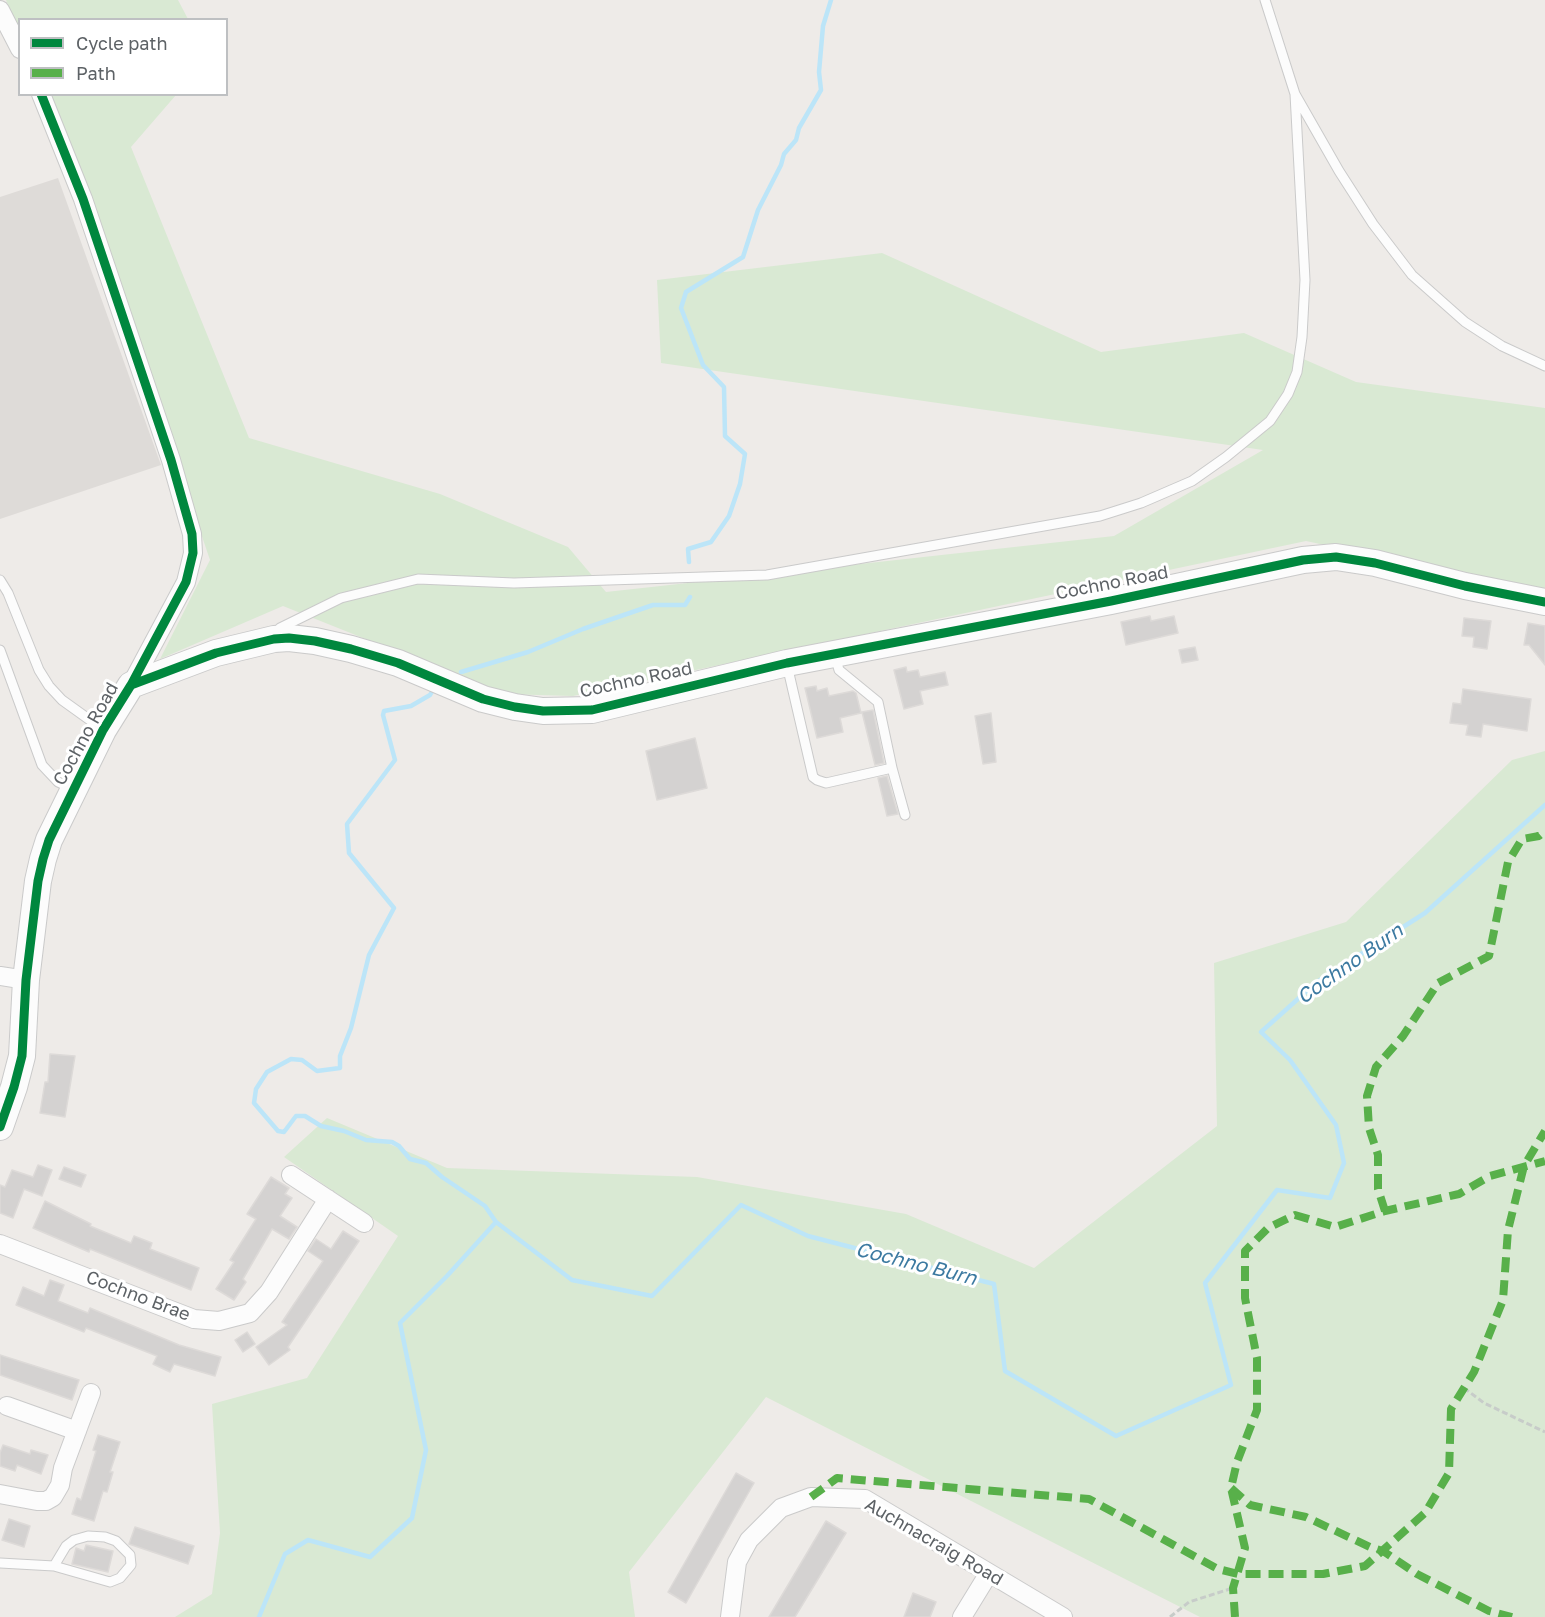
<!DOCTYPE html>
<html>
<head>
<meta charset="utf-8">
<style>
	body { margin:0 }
	#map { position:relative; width:1545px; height:1617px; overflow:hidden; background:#eeebe8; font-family:"Golos Text",sans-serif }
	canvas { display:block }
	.legend { position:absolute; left:18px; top:18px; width:210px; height:78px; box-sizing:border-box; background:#fff; border:2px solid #bec0c2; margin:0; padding:8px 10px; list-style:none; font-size:18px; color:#5d6266 }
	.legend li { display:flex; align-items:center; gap:12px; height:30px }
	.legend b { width:30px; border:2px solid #bec0c2 }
</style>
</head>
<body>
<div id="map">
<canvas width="1545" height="1617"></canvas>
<ul class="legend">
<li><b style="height:8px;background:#00873e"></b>Cycle path</li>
<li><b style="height:8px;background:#58b04a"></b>Path</li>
</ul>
</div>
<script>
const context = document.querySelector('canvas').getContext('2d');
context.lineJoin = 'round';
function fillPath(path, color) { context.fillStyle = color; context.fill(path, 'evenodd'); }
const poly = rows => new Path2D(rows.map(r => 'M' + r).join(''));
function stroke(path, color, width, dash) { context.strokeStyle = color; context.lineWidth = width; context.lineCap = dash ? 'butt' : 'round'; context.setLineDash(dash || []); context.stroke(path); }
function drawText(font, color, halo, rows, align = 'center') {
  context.font = font + ' "Golos Text",sans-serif'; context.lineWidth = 6; context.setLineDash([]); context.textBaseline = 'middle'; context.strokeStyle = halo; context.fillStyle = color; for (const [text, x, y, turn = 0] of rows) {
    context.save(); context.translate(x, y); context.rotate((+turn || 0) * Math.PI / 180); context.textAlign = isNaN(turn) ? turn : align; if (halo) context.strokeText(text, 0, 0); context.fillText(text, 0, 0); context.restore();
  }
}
fillPath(poly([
	[58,178,161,465,0,519,0,197]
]), '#dedbd8');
fillPath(poly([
	[6,0,178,0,188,19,20,20,19,31],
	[46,95,176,95,131,147,249,438,440,494,568,547,606,592,1114,536,1263,450,661,363,657,280,882,253,1101,352,1244,333,1356,382,1545,408,1545,592,1306,541,573,696,503,694,283,606,160,659,210,560,78,170],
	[1545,751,1545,1617,1200,1617,766,1397,629,1572,635,1617,175,1617,212,1594,220,1533,212,1404,307,1378,398,1236,284,1157,327,1118,447,1168,697,1177,906,1214,1034,1268,1217,1126,1214,963,1346,922,1512,760]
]), '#d9e9d3');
stroke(poly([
	[689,562,688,549,711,542,729,516,740,484,745,454,725,436,724,387,703,365,681,308,686,292,743,257,758,210,781,165,784,154,796,140,799,128,821,90,819,72,823,26,831,0],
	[461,672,528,652,583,629,653,605,685,605,690,597],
	[434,688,430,695,411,706,384,711,383,715,395,760,347,824,349,853,394,908,369,955,351,1028,340,1056,340,1068,317,1071,302,1060,291,1059,267,1072,256,1089,254,1103,278,1131,284,1132,296,1116,305,1116,321,1126,344,1131,366,1140,392,1142,399,1146,410,1159,426,1163,442,1177,485,1206,496,1222],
	[259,1617,285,1554,308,1540,370,1557,412,1518,426,1450,400,1323,447,1276,496,1222,572,1280,652,1296,741,1205,808,1236,994,1284,1005,1371,1116,1436,1231,1385,1205,1283,1277,1190,1330,1198,1344,1163,1336,1125,1290,1060,1261,1032,1317,982,1425,913,1545,805]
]), '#bce5f8', 4.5);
const building = poly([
	[1150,616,1151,621,1174,616,1178,633,1126,645,1121,622,1150,616],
	[1464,618,1491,621,1487,649,1473,647,1474,637,1462,636,1464,618],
	[1528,623,1545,626,1545,665,1529,645,1524,645,1528,623],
	[1195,647,1198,660,1182,663,1179,650,1195,647],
	[906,667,907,672,918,670,920,677,945,672,948,685,920,691,923,704,904,709,894,670,906,667],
	[816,686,817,691,827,688,829,696,853,691,856,693,861,713,840,718,843,732,817,738,805,688,816,686],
	[1463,689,1531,699,1527,731,1483,724,1481,737,1466,735,1468,725,1450,723,1453,703,1461,704,1463,689],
	[873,710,884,763,875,765,862,712,873,710],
	[991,713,996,762,983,764,975,716,991,713],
	[695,738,707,788,657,800,646,751,695,738],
	[887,776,898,814,887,816,878,778,887,776],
	[50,1054,75,1056,65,1117,40,1113,45,1082,48,1082,50,1054],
	[38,1165,52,1170,42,1196,24,1189,13,1218,0,1213,0,1185,5,1187,12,1170,33,1177,38,1165],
	[64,1167,86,1175,81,1187,59,1179,64,1167],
	[271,1177,289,1188,285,1194,292,1198,280,1216,297,1227,289,1239,272,1229,243,1279,246,1282,234,1300,216,1289,234,1262,230,1260,256,1219,247,1214,271,1177],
	[45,1201,91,1224,90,1226,131,1243,134,1236,152,1243,150,1249,199,1268,191,1290,90,1249,89,1252,33,1228,45,1201],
	[343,1231,359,1241,288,1347,290,1350,269,1365,256,1347,287,1325,282,1322,323,1261,308,1251,316,1239,331,1249,343,1231],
	[50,1280,64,1285,58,1301,88,1313,90,1308,179,1345,221,1357,215,1376,174,1364,170,1372,153,1364,157,1356,86,1328,84,1332,16,1305,23,1287,44,1296,50,1280],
	[247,1332,255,1344,243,1352,235,1340,247,1332],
	[0,1355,79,1380,72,1400,0,1375,0,1355],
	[98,1435,120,1442,110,1472,113,1472,107,1492,103,1491,94,1521,72,1514,77,1498,81,1500,96,1451,93,1450,98,1435],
	[3,1445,30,1454,31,1450,48,1455,41,1474,17,1465,15,1471,0,1466,0,1453,3,1445],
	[736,1473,754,1483,686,1603,668,1592,736,1473],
	[9,1519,30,1526,24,1547,2,1540,9,1519],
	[826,1521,846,1533,795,1617,769,1617,826,1521],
	[135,1527,194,1546,188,1564,129,1544,135,1527],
	[86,1545,113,1551,108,1572,72,1564,76,1548,84,1551,86,1545],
	[913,1593,936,1602,930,1617,904,1617,913,1593]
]);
fillPath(building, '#d4d2d1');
stroke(building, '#dddad8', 1.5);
const lane = poly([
	[1265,0,1295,94,1339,171,1373,224,1412,275,1465,322,1502,346,1545,366],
	[0,580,8,593,39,670,49,686,62,700,101,728],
	[277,634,280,628,341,598,418,579,514,583,767,575,1100,516,1141,503,1192,481,1226,457,1270,421,1288,394,1297,372,1302,337,1305,280,1295,94],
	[0,650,42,765,58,782,73,789],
	[835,656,839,670,878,702,892,768],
	[787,665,813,777,817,780,826,783,892,768,905,815],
	[0,1563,54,1566,110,1582,120,1578,131,1565,130,1555,116,1541,105,1537,88,1536,74,1540,66,1546,54,1566]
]);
const street = poly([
	[0,10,20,49],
	[41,94,83,199,171,460,192,534,193,553,186,582,131,685],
	[0,976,26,980],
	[291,1175,364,1223],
	[0,1244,194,1319,219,1321,250,1313,269,1292,328,1199],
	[7,1406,77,1431],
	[0,1494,37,1501,46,1501,53,1497,60,1485,63,1468,91,1393],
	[730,1617,737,1562,749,1540,781,1508,811,1497,865,1499,1063,1617],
	[962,1617,989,1573]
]);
const secondary = poly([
	[0,1127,14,1087,22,1056,26,980,38,881,43,859,49,840,103,730,131,685,216,653,274,639,289,638,315,641,351,649,398,663,483,699,515,707,543,711,592,710,787,663,1111,601,1303,560,1336,557,1375,563,1465,586,1545,602]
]);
stroke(lane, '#cacaca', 11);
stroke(street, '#cacaca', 20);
stroke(secondary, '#cacaca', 28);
stroke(poly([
	[1464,1388,1484,1403,1545,1432],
	[1170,1617,1189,1602,1233,1588]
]), '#c7ccc9', 3, [6, 3]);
stroke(lane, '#fcfcfc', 9);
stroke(street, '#fcfcfc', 18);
stroke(secondary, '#fcfcfc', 26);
stroke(poly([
	[1385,1211,1378,1189,1378,1155,1369,1128,1367,1096,1376,1067,1403,1036,1438,983,1489,956,1508,862,1522,839,1539,836,1545,831],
	[1231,1488,1250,1505,1306,1517,1370,1547,1383,1551,1417,1574,1489,1611,1512,1617],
	[811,1497,837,1478,1089,1499,1218,1569,1238,1574,1323,1574,1365,1566,1425,1513,1449,1473,1451,1409,1474,1372,1503,1300,1508,1230,1524,1166,1545,1131],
	[1235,1617,1233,1588,1245,1548,1231,1488,1237,1462,1257,1410,1257,1358,1245,1298,1245,1251,1268,1228,1295,1215,1335,1227,1385,1211,1459,1194,1490,1176,1545,1161]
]), '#58b04a', 8, [15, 8]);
stroke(poly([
	[41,94,83,199,171,460,192,534,193,553,186,582,131,685],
	[0,1127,14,1087,22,1056,26,980,38,881,43,859,49,840,103,730,131,685,216,653,274,639,289,638,315,641,351,649,398,663,483,699,515,707,543,711,592,710,787,663,1111,601,1303,560,1336,557,1375,563,1465,586,1545,602]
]), '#00873e', 9);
drawText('18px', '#5d6266', '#fff', [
	["Cochno Road",1112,583,-11],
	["Cochno Road",636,680,-12],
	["Cochno Road",86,734,-61],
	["Cochno Brae",138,1296,21],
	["Auchnacraig Road",934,1542,30]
]);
drawText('italic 20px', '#3c7aa1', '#fff', [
	["Cochno Burn",1350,964,-35],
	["Cochno Burn",916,1264,14]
]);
</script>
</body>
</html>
